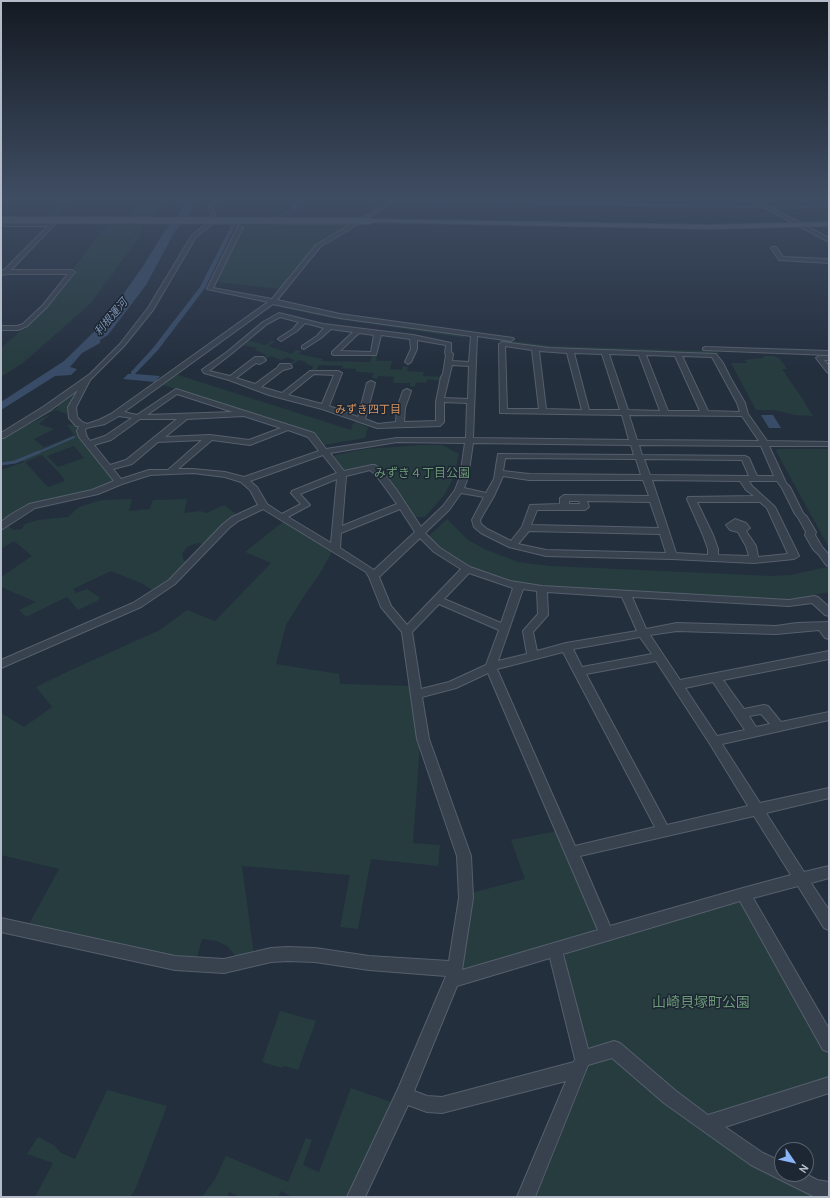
<!DOCTYPE html>
<html>
<head>
<meta charset="utf-8">
<style>
	body { margin:0 }
	#map { position:relative; width:830px; height:1198px; overflow:hidden; background:#242f3e; font-family:Overpass,sans-serif }
	canvas { display:block }
	.frame { position:absolute; inset:0; border:2px solid #b4bcc9; pointer-events:none }
	.north { position:absolute; left:774px; top:1142px; width:40px; height:40px; box-sizing:border-box; background:#1d2633; border:1px solid #59626f; border-radius:50%; rotate:124deg; font-size:11px; font-weight:700; line-height:16px; text-align:center; color:#b4bcc9 }
	.north::after { content:''; display:block; margin:auto; width:14px; height:18px; background:#8ab4f8; clip-path:polygon(50% 0,100% 100%,50% 72%,0 100%) }
</style>
</head>
<body>
<div id="map">
<canvas width="830" height="1198"></canvas>
<div class="frame"></div>
<div class="north">N</div>
</div>
<script>
const context = document.querySelector('canvas').getContext('2d');
context.lineJoin = 'round';
function fillPath(path, color) { context.fillStyle = color; context.fill(path, 'evenodd'); }
const poly = rows => new Path2D(rows.map(r => 'M' + r).join(''));
function stroke(path, color, width, dash) { context.strokeStyle = color; context.lineWidth = width; context.lineCap = dash ? 'butt' : 'round'; context.setLineDash(dash || []); context.stroke(path); }
function drawText(font, color, halo, rows, align = 'center') {
  context.font = font + ' Overpass,"Noto Sans JP",sans-serif'; context.lineWidth = 3; context.setLineDash([]); context.textBaseline = 'middle'; context.strokeStyle = halo; context.fillStyle = color; for (const [text, x, y, turn = 0] of rows) {
    context.save(); context.translate(x, y); context.rotate((+turn || 0) * Math.PI / 180); context.textAlign = isNaN(turn) ? turn : align; if (halo) context.strokeText(text, 0, 0); context.fillText(text, 0, 0); context.restore();
  }
}
fillPath(poly([
	[143,200,165,200,160,208,147,219,16,217,131,217],
	[271,222,356,222,317,245,281,289,215,282,243,225,261,225],
	[109,223,144,223,120,247,121,247,143,225,141,235,91,303,23,363,1,377,1,348,41,312,58,295,77,270,72,270],
	[273,304,461,334,466,338,336,319,270,305],
	[496,339,552,346,714,351,721,354,550,349,501,342],
	[247,340,265,345,272,341,275,342,268,346,292,354,296,350,301,351,299,354,323,359,322,361,370,362,372,356,377,356,376,361,392,361,390,369,402,370,403,366,408,367,407,371,424,372,423,376,442,377,441,381,428,379,426,383,417,382,414,387,410,386,410,383,393,383,394,377,378,376,377,379,372,378,374,373,359,372,356,371,356,369,342,368,343,366,319,365,316,371,311,371,313,366,306,364,308,363,299,360,291,366,288,364,295,361,288,357,281,360,272,356,265,359,262,357,267,355,255,350,257,348,242,345],
	[763,356,774,356,780,359,787,369,782,369,804,401,810,412,814,416,795,415,774,410,756,410,731,363,747,363,745,360,764,358],
	[175,374,351,430,353,423,354,424,355,422,368,427,365,438,324,445,315,434,160,384],
	[80,389,69,407,69,415,56,410,14,430,49,409,54,410,58,407,54,406],
	[51,414,39,424,54,429,34,439,44,447,58,442,74,435,67,425,76,424,114,480,113,482,83,493,34,504,1,525,1,470,24,462,22,459,75,436,16,461,1,463,1,437],
	[74,446,84,458,58,467,47,456],
	[42,455,61,475,65,481,48,487,25,462],
	[420,445,442,445,459,454,454,476,445,494,425,517,414,517,382,471,374,465,347,471,344,470,334,457,336,455,365,449],
	[778,449,829,449,829,548,776,451],
	[132,499,129,511,150,509,153,500,187,499,184,513,200,511,207,513,224,505,239,516,203,544,197,543,187,547,182,554,183,559,188,564,179,573,155,592,143,584,111,571,73,589,76,593,87,589,99,597,99,600,78,610,67,597,26,617,19,610,36,602,1,587,1,577,32,556,14,541,1,549,1,530,6,525,14,530,22,529,25,524,38,520,68,517,79,507,92,503,101,500],
	[447,519,467,539,484,549,518,562,551,566,773,576,791,575,827,567,829,569,829,592,789,600,545,587,511,581,471,567,440,549,430,538,430,535],
	[284,521,333,550,319,575,306,593,286,625,276,664,339,674,340,684,413,686,420,743,413,843,440,845,438,866,371,859,358,929,340,927,350,875,242,866,254,955,238,959,227,946,217,941,202,939,196,961,28,926,59,869,1,855,1,713,24,727,52,707,36,687,73,669,160,630,187,610,215,621,271,563,245,552],
	[557,831,597,926,594,932,465,969,461,965,471,893,525,879,511,840],
	[739,901,745,904,829,1052,829,1080,707,1117,616,1044,594,1049,587,1045,564,958,567,953],
	[280,1011,316,1021,298,1070,284,1066,282,1068,262,1062],
	[611,1056,714,1136,823,1197,536,1197,589,1065,599,1059],
	[351,1088,394,1103,349,1197,292,1197,281,1191,278,1197,240,1197,229,1192,227,1197,202,1197,215,1179,226,1156,288,1182,306,1138,312,1140,303,1165,319,1172],
	[107,1090,167,1106,135,1190,130,1197,35,1197,53,1163,27,1154,38,1137,55,1146,61,1153,75,1159]
]), '#263c3f');
fillPath(poly([
	[186,200,195,200,189,215,174,233,146,285,108,335,100,340,100,343,82,353,70,367,77,369,71,375,55,376,1,410,1,402,64,361,103,323,143,266,164,232,179,214],
	[293,200,299,200,295,211,261,224,236,224,205,288,158,350,135,374,160,376,155,382,123,379,128,374,131,374,131,372,153,348,200,287,233,222,260,223,291,211,296,201],
	[321,200,468,200,789,207,829,204,829,207,790,209],
	[761,415,773,415,781,428,769,428]
]), '#394c67');
stroke(poly([
	[54,216,68,200]
]), '#394c67', 1.5);
stroke(poly([
	[37,453,74,437]
]), '#394c67', 2);
stroke(poly([
	[1,464,15,462,39,452]
]), '#394c67', 3);
const minor = poly([
	[213,200,217,200,213,207,215,215,214,223,196,237,153,310,124,346,90,380,76,407,77,417,82,422,87,424,99,420,111,414,268,302,207,289,238,226,243,227,213,288,272,299,316,245,392,200,397,200,320,247,277,300,340,314,513,338,514,339,511,341,477,336,473,438,629,440,622,415,500,413,499,344,502,342,549,348,716,354,723,363,731,379,745,403,748,414,767,441,829,442,829,446,769,446,786,483,790,487,803,513,807,517,816,532,815,535,822,547,829,555,829,566,826,565,819,555,813,549,805,535,806,532,799,519,795,514,782,488,777,481,749,481,752,486,775,507,799,556,794,559,754,563,672,559,546,556,509,547,481,533,474,527,472,520,484,497,461,493,449,510,425,533,440,548,470,567,510,581,542,586,789,600,814,596,818,597,829,607,829,616,825,615,812,603,789,606,632,597,646,629,677,623,776,626,797,623,829,622,829,639,825,638,819,630,776,634,677,631,650,635,680,680,829,651,829,659,723,680,744,709,764,705,768,706,781,722,829,712,829,720,722,744,760,803,829,788,829,798,766,813,804,872,829,866,829,878,811,883,829,910,829,930,824,928,798,886,753,898,829,1029,829,1052,823,1050,740,901,563,954,588,1049,614,1041,620,1043,676,1091,708,1115,829,1077,829,1093,725,1127,763,1153,782,1162,782,1174,806,1174,817,1180,829,1182,829,1197,815,1197,751,1165,664,1103,612,1058,588,1065,535,1197,517,1197,566,1081,442,1113,427,1112,408,1105,365,1197,347,1197,398,1089,446,976,369,970,315,962,288,961,271,962,224,973,175,970,1,932,1,918,175,956,224,959,271,948,288,947,315,948,369,956,449,961,459,898,457,856,417,739,402,632,381,607,369,577,366,572,263,509,238,521,229,528,175,584,141,607,1,668,1,660,133,603,169,580,223,524,232,517,258,505,250,490,241,482,225,477,193,473,150,475,122,484,98,494,35,508,1,530,1,522,10,515,29,504,92,490,114,481,79,437,77,431,79,426,76,426,69,418,68,407,78,390,49,411,4,438,1,438,1,433,43,407,73,386,90,374,120,344,148,308,192,235,209,222,211,215,209,207,213,200],
	[273,304,340,318,471,336,469,362,452,361,453,354,451,352,451,343,413,335,323,324,279,313,263,322,227,352,203,369,202,370,204,373,229,380,269,395,322,409,377,428,440,426,444,422,444,402,467,403,466,438,397,438,326,449,314,433,176,389,137,415,124,412,273,304],
	[280,317,299,322,293,329,279,338,278,339,281,341,297,331,305,323,324,328,317,336,302,346,302,348,304,349,321,338,331,329,353,332,332,352,332,354,334,355,376,355,381,335,410,339,411,349,405,362,408,364,411,362,417,349,417,340,446,345,445,353,446,355,443,374,441,377,436,402,436,421,404,422,405,408,411,391,407,389,403,391,397,408,396,422,378,424,365,419,375,383,371,381,367,383,358,417,329,406,342,373,338,371,310,371,282,393,261,387,283,370,291,368,292,367,290,364,280,364,277,368,255,384,236,378,256,363,260,364,265,361,266,360,263,357,255,357,230,376,209,371,231,354,267,324,280,317],
	[359,333,374,335,371,352,340,351,359,333],
	[505,346,532,350,539,409,507,409,505,346],
	[539,351,567,353,582,410,546,409,539,351],
	[574,353,602,354,620,410,589,410,574,353],
	[609,354,639,355,660,411,628,410,609,354],
	[646,355,675,356,700,411,668,411,646,355],
	[682,356,712,357,737,403,740,412,708,411,682,356],
	[452,365,469,366,468,399,444,398,452,365],
	[314,374,334,375,322,404,288,395,314,374],
	[177,394,233,412,147,415,177,394],
	[629,415,742,416,759,441,637,440,629,415],
	[119,416,132,418,105,436,90,441,87,437,85,431,86,428,105,424,119,416],
	[244,416,281,428,249,440,210,435,165,437,187,419,244,416],
	[140,419,177,419,126,460,110,465,94,445,111,440,140,419],
	[288,430,308,437,319,451,244,477,225,472,193,469,178,469,212,440,250,445,288,430],
	[202,440,168,470,149,470,121,479,113,469,132,464,158,442,202,440],
	[397,442,465,443,460,477,455,490,443,506,421,527,396,489,382,471,375,465,372,465,344,471,330,453,397,442],
	[473,443,631,445,634,455,498,454,494,479,486,493,464,488,468,477,473,443],
	[639,445,761,446,774,476,757,476,749,458,745,456,642,455,639,445],
	[323,455,337,473,292,491,291,493,301,504,282,514,267,504,257,487,250,481,323,455],
	[505,458,636,459,641,475,529,474,503,471,505,458],
	[644,459,742,460,749,476,650,475,644,459],
	[370,470,376,475,397,504,342,526,346,476,370,470],
	[503,476,529,480,643,480,649,496,564,495,560,498,560,504,530,505,522,527,511,541,487,529,481,524,480,520,494,496,503,476],
	[337,479,331,543,288,517,310,505,300,494,337,479],
	[652,480,740,481,746,490,754,496,688,497,687,499,703,535,708,549,708,555,676,553,652,480],
	[569,501,579,501,580,504,569,504,569,501],
	[587,501,650,502,659,528,531,525,537,510,585,510,589,507,587,501],
	[697,502,760,502,767,508,788,554,758,557,756,546,746,531,750,528,746,523,735,519,726,525,730,530,738,532,746,546,749,556,718,555,718,549,713,535,697,502],
	[400,509,415,532,374,570,340,548,341,533,400,509],
	[529,531,660,534,666,553,546,550,518,544,529,531],
	[420,538,434,552,461,569,407,625,391,606,379,577,420,538],
	[469,573,513,588,501,623,444,599,469,573],
	[523,589,537,591,538,614,523,631,527,654,498,661,523,589],
	[547,592,622,597,637,631,566,643,537,651,533,632,548,615,547,592],
	[439,604,499,630,486,665,449,682,421,689,412,632,439,604],
	[640,637,652,654,582,667,573,649,640,637],
	[563,652,655,827,575,846,497,669,563,652],
	[656,661,710,744,748,806,667,825,586,674,656,661],
	[488,673,598,930,462,970,473,898,471,856,429,739,422,697,456,688,488,673],
	[713,682,736,717,745,730,717,736,685,688,713,682],
	[761,714,770,724,756,727,749,716,761,714],
	[754,816,791,875,743,888,610,926,580,856,754,816],
	[550,958,575,1059,574,1062,442,1097,427,1096,414,1091,457,986,550,958],
	[750,200,756,200,829,238,829,242,750,200],
	[52,222,55,224,54,225,11,270,72,270,75,272,47,307,27,326,18,330,1,330,1,326,17,326,23,324,43,305,68,274,7,274,2,275,1,270,4,270,48,226,4,226,1,224,4,222,52,222],
	[772,247,776,247,783,257,829,259,829,263,779,260,771,248,772,247],
	[705,347,829,351,829,355,703,350,703,348,705,347],
	[819,356,829,356,829,360,824,360,829,366,829,373,827,372,816,358,819,356]
]);
const major = poly([
	[370,219,710,225,829,222,829,226,710,229,368,222,367,221,370,219]
]);
stroke(minor, '#565f6c', 2);
stroke(major, '#414a57', 2);
fillPath(minor, '#38414e');
fillPath(major, '#56606e');
const majorBridge = poly([
	[1,220,370,221]
]);
stroke(majorBridge, '#414a57', 8, []);
stroke(majorBridge, '#56606e', 6);
const sky = context.createLinearGradient(0, 0, 0, 368);
sky.addColorStop(0, '#141a22');
sky.addColorStop(0.54, '#3f4d63');
sky.addColorStop(1, '#3f4d6300');
context.fillStyle = sky;
context.fillRect(0, 0, 830, 368);
drawText('italic 11px', '#7c92b1', '#1d2633', [
	["利根運河",112,318,-50]
]);
drawText('11px', '#d59563', '#1d2633', [
	["みずき四丁目",368,411]
]);
drawText('12px', '#6b9a76', '#1d2633', [
	["みずき４丁目公園",422,475]
]);
drawText('14px', '#6b9a76', '#1d2633', [
	["山崎貝塚町公園",701,1004]
]);
</script>
</body>
</html>
